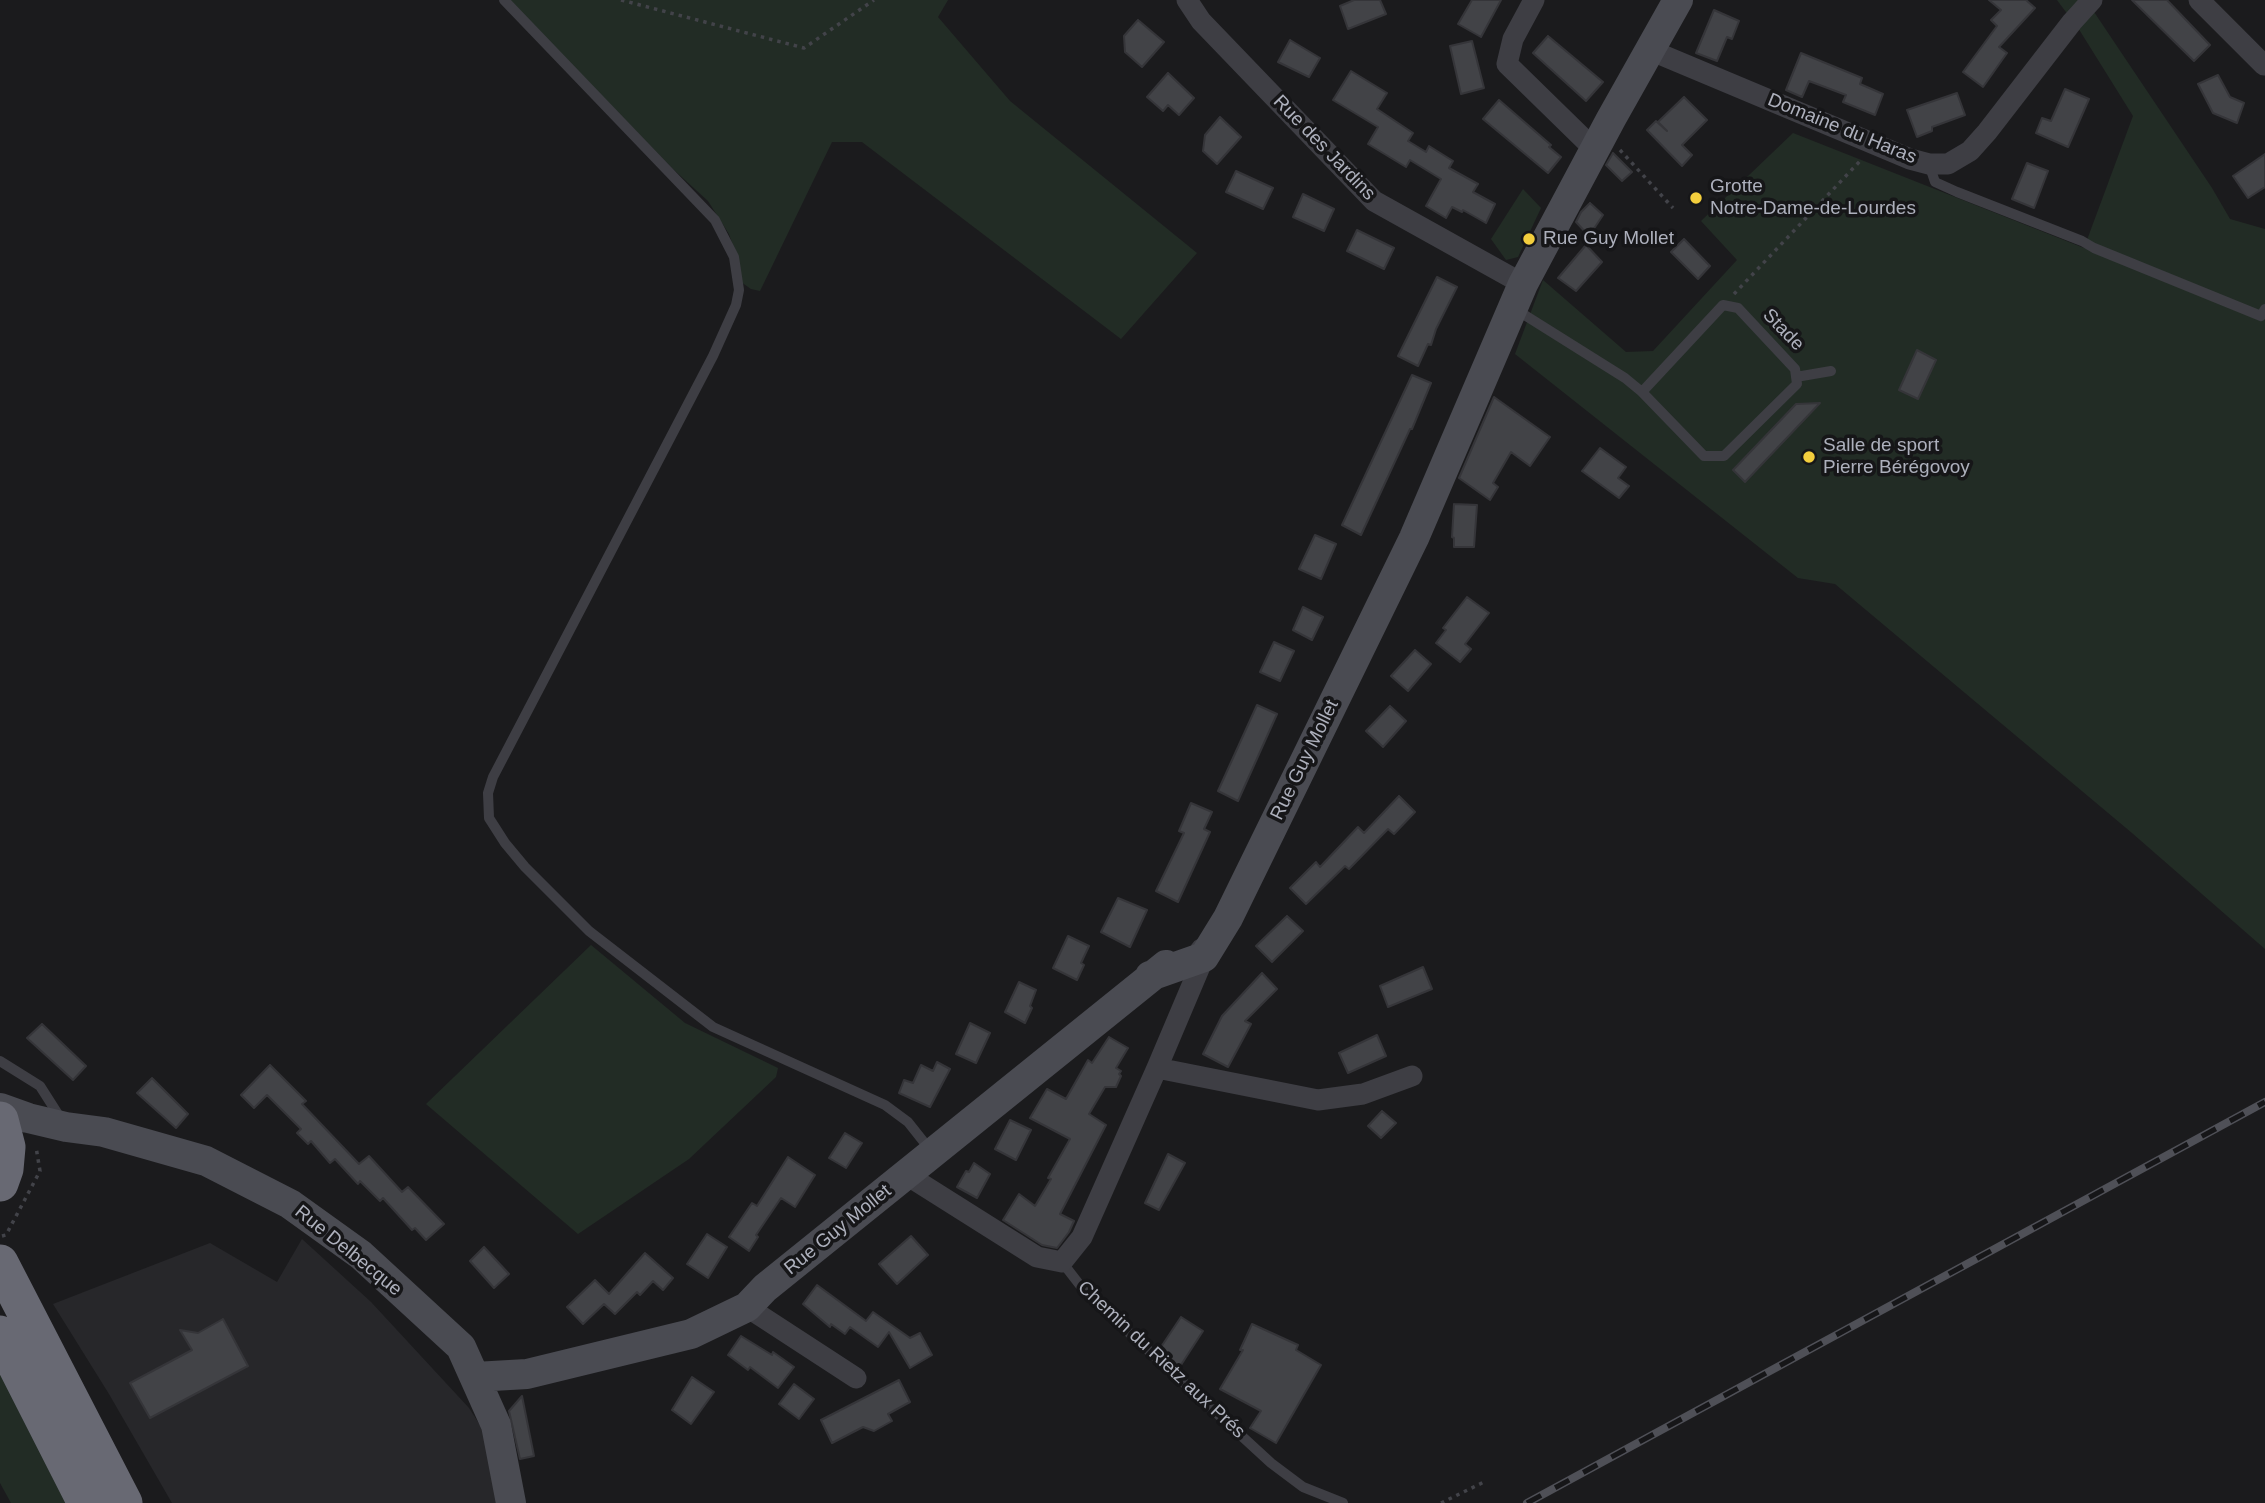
<!DOCTYPE html>
<html>
<head>
<meta charset="utf-8">
<style>
	body { margin:0 }
	canvas { display:block; background:#1b1b1d }
</style>
</head>
<body>
<canvas width="2265" height="1503"></canvas>
<script>
const context = document.querySelector('canvas').getContext('2d');
context.lineJoin = 'round';
function fillPath(path, color) { context.fillStyle = color; context.fill(path, 'evenodd'); }
const poly = rows => new Path2D(rows.map(r => 'M' + r).join(''));
function stroke(path, color, width, dash) { context.strokeStyle = color; context.lineWidth = width; context.lineCap = dash ? 'butt' : 'round'; context.setLineDash(dash || []); context.stroke(path); }
function drawText(font, color, halo, rows, align = 'center') {
  context.font = font + ' Helvetica,sans-serif'; context.lineWidth = 7; context.setLineDash([]); context.textBaseline = 'middle'; context.strokeStyle = halo; context.fillStyle = color; for (const [text, x, y, turn = 0] of rows) {
    context.save(); context.translate(x, y); context.rotate((+turn || 0) * Math.PI / 180); context.textAlign = isNaN(turn) ? turn : align; if (halo) context.strokeText(text, 0, 0); context.fillText(text, 0, 0); context.restore();
  }
}
fillPath(poly([
	[302,1239,371,1302,469,1408,505,1464,511,1503,172,1503,109,1394,53,1304,210,1243,277,1282]
]), '#27272a');
fillPath(poly([
	[509,0,948,0,938,17,1010,101,1197,253,1121,339,862,142,832,142,760,291,751,289,741,282,739,263,729,234,708,201,673,169],
	[2057,0,2086,0,2212,188,2230,219,2265,229,2265,949,2132,833,1835,584,1798,578,1515,354,1543,280,1626,352,1653,351,1737,260,1701,221,1793,133,2084,248,2133,116,2080,31],
	[1523,189,1541,208,1518,257,1506,260,1491,239],
	[591,945,685,1023,778,1068,776,1077,689,1159,578,1234,426,1104],
	[0,1368,71,1503,11,1503,0,1483]
]), '#222c25');
const building = poly([
	[1354,0,1380,0,1386,14,1348,29,1340,6,1354,0],
	[1472,0,1501,0,1481,37,1458,24,1472,0],
	[1989,0,2026,0,2035,8,1999,47,2007,53,1983,87,1963,72,1997,26,1991,20,2001,10,1989,0],
	[2132,0,2167,0,2210,45,2194,61,2132,0],
	[1714,10,1739,21,1732,39,1727,37,1717,61,1696,53,1714,10],
	[1138,20,1164,42,1142,67,1125,52,1124,36,1138,20],
	[1548,36,1603,82,1586,101,1533,53,1548,36],
	[1290,40,1320,58,1309,77,1278,62,1290,40],
	[1472,41,1484,88,1461,94,1450,46,1472,41],
	[1801,53,1862,78,1860,84,1883,94,1875,115,1843,102,1846,95,1809,81,1802,97,1786,90,1801,53],
	[1351,71,1387,93,1377,109,1413,133,1408,141,1426,152,1429,146,1453,161,1449,168,1478,184,1473,192,1495,204,1486,223,1463,210,1462,212,1452,207,1446,218,1426,206,1441,179,1410,160,1406,167,1368,144,1378,127,1333,100,1351,71],
	[1168,73,1194,98,1179,115,1168,105,1163,111,1147,97,1168,73],
	[2218,75,2230,97,2244,103,2237,123,2213,113,2198,84,2218,75],
	[2065,89,2089,99,2068,147,2036,133,2042,118,2051,121,2065,89],
	[1957,93,1965,115,1932,127,1932,131,1917,137,1907,110,1957,93],
	[1684,97,1707,120,1682,145,1692,155,1682,166,1647,130,1656,121,1667,131,1658,122,1684,97],
	[1499,100,1551,145,1549,147,1561,157,1548,173,1483,119,1499,100],
	[1220,117,1241,137,1217,164,1203,151,1205,135,1220,117],
	[1613,153,1632,172,1622,181,1606,165,1613,153],
	[2265,154,2265,187,2248,198,2233,176,2265,154],
	[2027,163,2048,171,2034,208,2012,199,2027,163],
	[1236,171,1273,188,1263,209,1226,192,1236,171],
	[1303,194,1334,209,1324,231,1293,217,1303,194],
	[1590,203,1603,215,1589,236,1576,222,1581,212,1590,203],
	[1357,230,1394,248,1384,269,1347,251,1357,230],
	[1684,239,1710,266,1698,279,1671,252,1684,239],
	[1586,245,1602,262,1576,291,1558,278,1586,245],
	[1437,277,1457,287,1436,329,1431,345,1428,344,1418,366,1398,356,1437,277],
	[1917,350,1936,360,1918,399,1899,390,1917,350],
	[1412,375,1431,383,1412,429,1410,429,1361,535,1342,525,1412,375],
	[1494,397,1550,437,1530,466,1511,452,1493,483,1498,487,1490,500,1459,478,1494,397],
	[1820,403,1745,482,1733,470,1796,404,1820,403],
	[1600,448,1626,467,1618,478,1629,486,1619,498,1582,471,1600,448],
	[1454,504,1477,505,1474,547,1454,547,1454,538,1452,537,1454,504],
	[1315,535,1336,544,1321,579,1299,569,1315,535],
	[1467,597,1489,613,1465,644,1471,649,1460,662,1436,643,1446,630,1443,628,1467,597],
	[1303,607,1323,617,1312,640,1293,630,1303,607],
	[1274,642,1294,651,1280,681,1260,672,1274,642],
	[1415,650,1431,664,1408,691,1391,676,1415,650],
	[1257,705,1277,714,1238,801,1218,791,1257,705],
	[1390,706,1406,721,1383,747,1366,731,1390,706],
	[1399,796,1415,812,1394,834,1388,829,1349,869,1345,866,1306,904,1290,888,1316,862,1320,867,1358,827,1364,833,1399,796],
	[1191,803,1212,812,1204,829,1210,832,1178,902,1156,891,1184,833,1179,831,1191,803],
	[1118,898,1147,910,1130,947,1101,932,1118,898],
	[1287,916,1303,931,1272,962,1256,946,1287,916],
	[1068,936,1089,946,1081,963,1084,965,1077,980,1053,968,1068,936],
	[1423,967,1432,989,1388,1007,1380,986,1423,967],
	[1262,973,1277,989,1245,1021,1251,1024,1228,1067,1203,1054,1222,1016,1262,973],
	[1019,982,1036,990,1030,1006,1032,1008,1025,1023,1005,1012,1019,982],
	[970,1023,990,1033,976,1063,956,1054,970,1023],
	[42,1024,86,1066,73,1080,27,1038,42,1024],
	[1377,1035,1386,1056,1348,1073,1339,1053,1377,1035],
	[1109,1037,1128,1048,1116,1068,1121,1071,1119,1074,1121,1076,1116,1087,1105,1087,1089,1114,1106,1125,1060,1214,1074,1221,1069,1232,1057,1248,1042,1245,1003,1220,1019,1194,1035,1206,1051,1179,1048,1178,1070,1139,1030,1118,1047,1089,1066,1099,1088,1060,1092,1063,1109,1037],
	[937,1062,950,1069,930,1107,899,1093,904,1080,913,1083,921,1065,933,1071,937,1062],
	[270,1065,306,1101,302,1104,359,1164,369,1156,402,1192,408,1187,444,1224,426,1240,415,1228,412,1230,383,1198,380,1201,360,1181,358,1184,335,1159,330,1163,311,1141,308,1144,297,1133,301,1129,267,1095,254,1108,241,1095,270,1065],
	[152,1078,188,1114,176,1128,137,1093,152,1078],
	[1382,1111,1396,1123,1381,1138,1368,1126,1382,1111],
	[1010,1120,1031,1130,1016,1160,995,1149,1010,1120],
	[845,1133,862,1143,846,1168,829,1158,845,1133],
	[1168,1154,1185,1163,1159,1210,1145,1203,1168,1154],
	[788,1157,815,1175,795,1207,781,1198,756,1235,758,1237,749,1251,729,1237,752,1203,757,1206,788,1157],
	[974,1163,990,1174,977,1198,957,1187,966,1171,969,1172,974,1163],
	[707,1234,727,1247,708,1278,687,1264,707,1234],
	[911,1236,928,1255,897,1284,879,1264,911,1236],
	[484,1247,509,1274,494,1288,470,1261,484,1247],
	[645,1253,673,1278,663,1290,653,1281,640,1295,637,1292,615,1314,604,1304,583,1324,567,1307,595,1280,609,1294,645,1253],
	[817,1285,866,1321,873,1312,910,1338,920,1333,932,1355,910,1368,889,1332,878,1347,850,1327,845,1334,831,1324,830,1327,803,1304,817,1285],
	[1181,1317,1203,1331,1179,1368,1159,1350,1181,1317],
	[223,1319,248,1366,150,1418,130,1383,192,1350,180,1330,198,1333,223,1319],
	[1252,1324,1298,1345,1296,1350,1321,1365,1276,1443,1250,1428,1261,1411,1220,1389,1243,1350,1240,1350,1252,1324],
	[741,1336,772,1355,773,1352,794,1367,778,1388,750,1367,748,1370,728,1355,741,1336],
	[692,1377,714,1392,691,1424,672,1410,692,1377],
	[899,1380,910,1402,888,1414,892,1421,874,1431,863,1427,832,1443,821,1420,899,1380],
	[794,1384,814,1399,799,1419,779,1404,794,1384],
	[522,1396,534,1456,520,1459,509,1411,522,1396]
]);
fillPath(building, '#424347');
stroke(building, '#353539', 2);
stroke(poly([
	[621,0,804,48,874,0],
	[1620,150,1673,208],
	[1734,294,1861,160],
	[2,1236,6,1235,40,1171,36,1147],
	[1441,1503,1486,1481]
]), '#424349', 3.5, [3.5, 5]);
stroke(poly([
	[504,0,715,220,734,257,739,290,736,305,713,356,493,777,488,793,489,818,505,843,525,867,589,931,713,1027,885,1105,908,1122,931,1151],
	[1929,164,1935,182,1957,192,2082,241,2094,248,2261,316,2265,309],
	[1515,309,1625,378,1642,392,1704,456,1724,456,1797,384,1795,369,1738,308,1723,305,1642,392],
	[1796,377,1831,371],
	[0,1061,40,1086,61,1119],
	[1062,1262,1086,1293,1271,1463,1303,1487,1343,1503]
]), '#3e3e44', 10);
stroke(poly([
	[1187,0,1201,21,1374,201,1523,284],
	[1534,0,1513,39,1507,64,1596,151],
	[2199,0,2264,65],
	[1650,50,1910,159,1929,164,1948,164,1970,151,1987,132,2072,22,2092,0],
	[1157,1068,1318,1100,1363,1094,1412,1076],
	[907,1175,1037,1257,1062,1262,1082,1237,1157,1068,1204,957,1201,949],
	[747,1307,856,1378]
]), '#3e3e44', 21);
stroke(poly([
	[1150,976,1204,957,1228,918,1414,538,1523,284,1611,119,1678,0],
	[0,1108,28,1118,66,1127,104,1132,206,1161,290,1204,361,1255,461,1347,496,1425,511,1503],
	[475,1377,527,1374,691,1334,747,1307,765,1288,1166,965]
]), '#4a4b52', 30);
stroke(poly([
	[0,1120,7,1147,5,1169,0,1183],
	[0,1263,124,1503],
	[0,1334,86,1503]
]), '#686973', 37);
const rail = poly([
	[1527,1503,2265,1102]
]);
stroke(rail, '#4f5057', 8);
stroke(rail, '#161618', 5, [16]);
for (const [x, y, r, color] of [
	[1696,198,7,"#f3ce3d"],
	[1529,239,7,"#f3ce3d"],
	[1809,457,7,"#f3ce3d"]
]) { const dot = new Path2D(); dot.arc(x, y, r, 0, 2 * Math.PI); context.fillStyle = color; context.fill(dot); stroke(dot, '#161618', 2.5); }
drawText('19px', '#adb0bc', '#161618', [
	["Domaine du Haras",1842,129,22],
	["Rue des Jardins",1324,148,46],
	["Stade",1783,330,46],
	["Rue Guy Mollet",1305,760,-64],
	["Rue Guy Mollet",838,1230,-39],
	["Rue Delbecque",348,1251,39],
	["Chemin du Rietz aux Prés",1161,1360,43]
]);
drawText('19px', '#adb0bc', '#161618', [
	["Grotte",1710,187],
	["Notre-Dame-de-Lourdes",1710,209],
	["Rue Guy Mollet",1543,239],
	["Salle de sport",1823,446],
	["Pierre Bérégovoy",1823,468]
], 'left');
</script>
</body>
</html>
